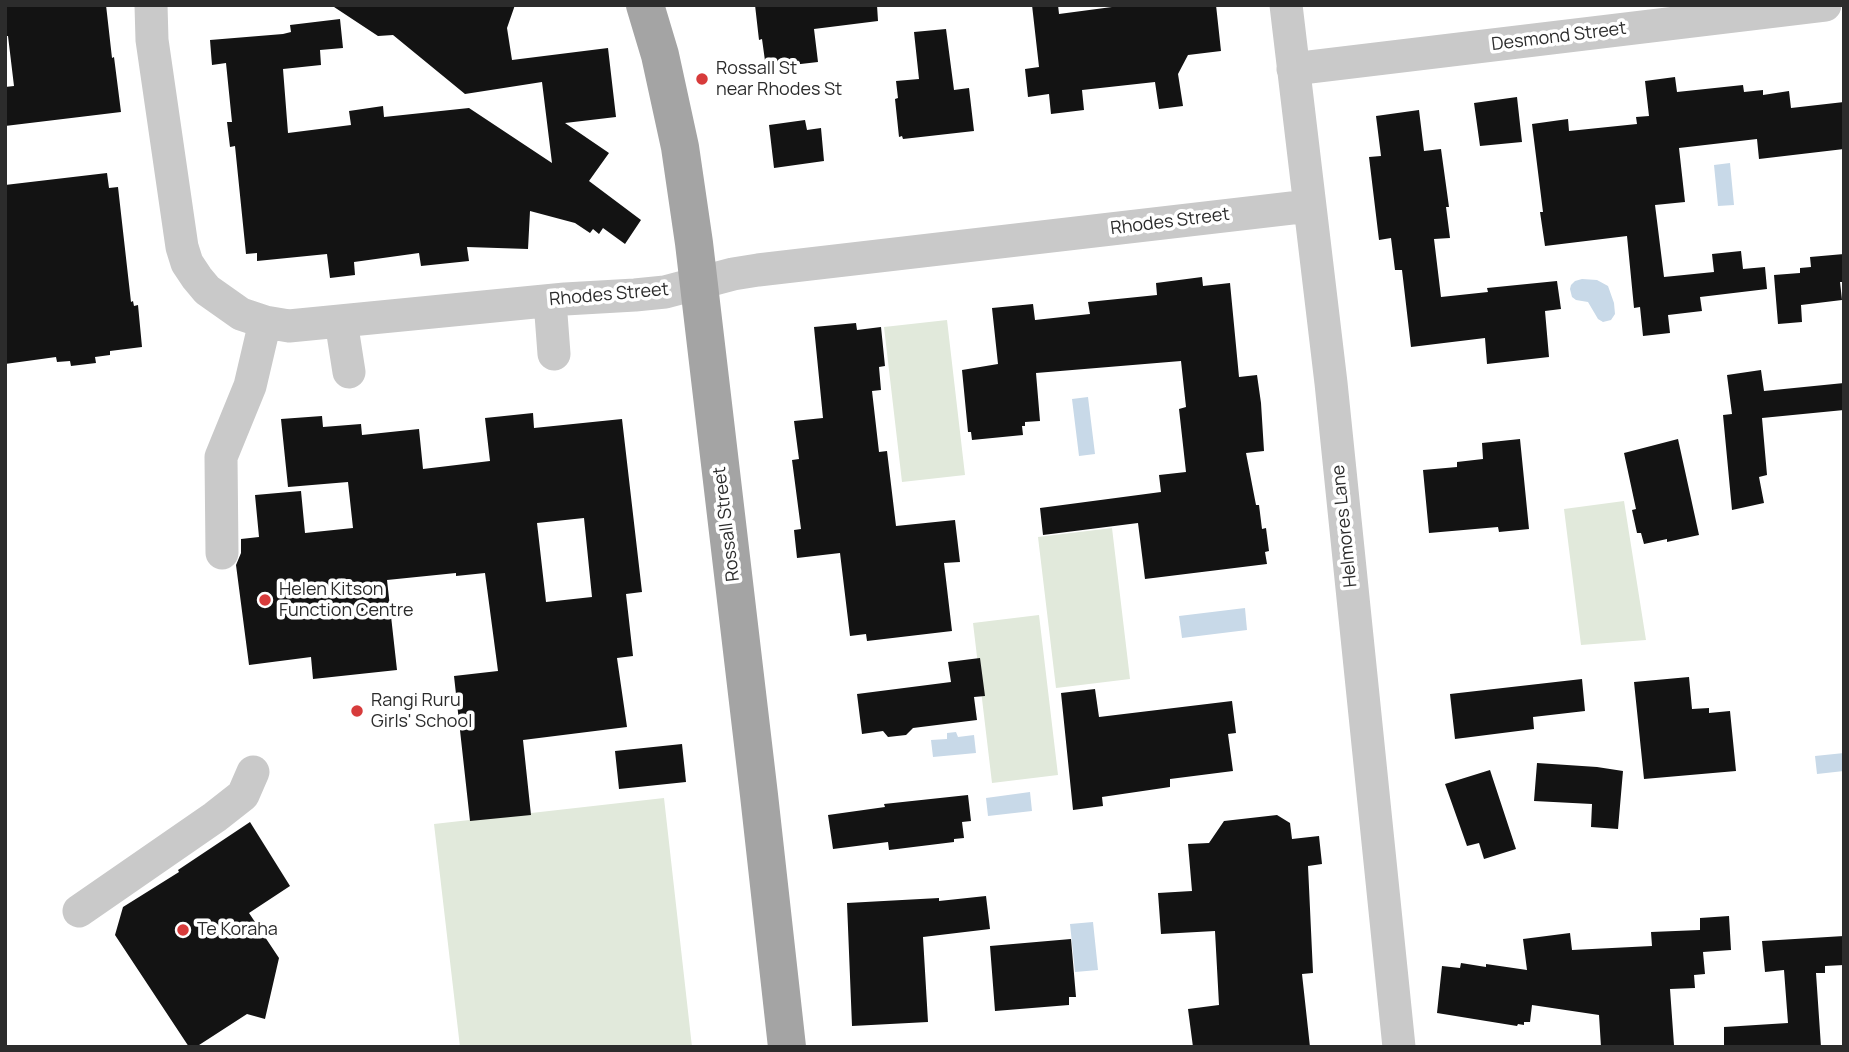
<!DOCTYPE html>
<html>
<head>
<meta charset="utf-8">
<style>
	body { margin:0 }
	#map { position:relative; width:1849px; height:1052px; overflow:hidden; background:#fff; font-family:Manrope,sans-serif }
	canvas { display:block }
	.frame { position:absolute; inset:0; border:7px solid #2c2c2c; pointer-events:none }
</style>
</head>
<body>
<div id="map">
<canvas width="1849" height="1052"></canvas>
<div class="frame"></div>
</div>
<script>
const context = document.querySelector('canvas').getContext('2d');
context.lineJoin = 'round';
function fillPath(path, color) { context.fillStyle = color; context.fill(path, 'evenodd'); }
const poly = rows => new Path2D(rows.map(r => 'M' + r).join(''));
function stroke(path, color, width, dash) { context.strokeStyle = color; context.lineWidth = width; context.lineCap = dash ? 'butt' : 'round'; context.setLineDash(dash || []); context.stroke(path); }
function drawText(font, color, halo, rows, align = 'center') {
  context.font = font + ' Manrope,sans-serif'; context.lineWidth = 7; context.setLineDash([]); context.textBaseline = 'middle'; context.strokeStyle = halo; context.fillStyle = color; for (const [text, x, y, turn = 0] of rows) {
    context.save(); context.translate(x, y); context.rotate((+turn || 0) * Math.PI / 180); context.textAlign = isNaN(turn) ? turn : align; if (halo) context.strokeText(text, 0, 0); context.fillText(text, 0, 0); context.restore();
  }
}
fillPath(poly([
	[947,320,965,475,902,482,884,327],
	[1624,501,1646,640,1581,645,1564,509],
	[1112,528,1130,679,1056,688,1038,537],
	[1039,615,1058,775,992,783,973,623],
	[664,798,692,1047,460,1047,434,824]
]), '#e1e9db');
fillPath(poly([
	[1730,163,1734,205,1718,206,1714,165],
	[1582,279,1597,280,1608,286,1614,303,1615,314,1611,320,1603,322,1598,319,1588,302,1576,300,1572,297,1570,289,1571,285,1575,281],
	[1088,397,1095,454,1079,456,1072,399],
	[1245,608,1247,630,1182,638,1179,616],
	[956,732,958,737,974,735,976,753,933,757,931,740,947,739,947,733],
	[1844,753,1844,771,1817,774,1815,756],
	[1030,792,1032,811,988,816,986,798],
	[1093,922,1098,970,1075,972,1070,924]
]), '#c8d9e8');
fillPath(poly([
	[5,5,106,5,112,58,114,57,121,112,5,126,5,87,14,86,8,36,5,36],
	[331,5,515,5,507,28,512,60,608,48,616,117,565,123,609,153,589,181,641,220,625,244,603,228,599,234,593,229,590,233,575,223,530,211,528,249,467,247,469,261,421,266,419,253,354,262,355,275,330,278,327,254,257,261,257,253,246,254,235,146,230,147,227,122,232,122,226,63,212,65,210,40,283,34,291,32,290,25,340,19,343,48,320,50,321,65,283,69,288,133,351,125,349,111,383,106,384,117,469,108,552,163,542,82,465,94,393,35,378,36],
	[755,5,877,5,878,21,814,29,818,62,766,68,762,39,759,40],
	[1032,5,1058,5,1059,14,1127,5,1216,5,1221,51,1188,55,1178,74,1183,106,1159,109,1155,82,1082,90,1084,110,1051,114,1049,94,1028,97,1025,69,1039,67],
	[946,29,954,90,969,88,974,131,903,139,902,136,899,137,895,99,898,98,896,81,919,79,914,32],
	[1675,77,1677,92,1743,85,1744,92,1763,90,1763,95,1789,91,1791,108,1844,102,1844,149,1759,159,1757,139,1679,148,1685,202,1655,205,1664,277,1714,272,1712,254,1741,251,1743,269,1765,267,1767,289,1700,297,1702,311,1668,315,1670,333,1643,336,1640,307,1634,308,1627,236,1545,246,1540,212,1543,212,1532,124,1568,119,1569,131,1637,124,1636,117,1649,116,1645,81],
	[1517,97,1522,142,1480,146,1474,103],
	[1419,110,1424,151,1441,149,1449,207,1446,207,1450,238,1434,239,1441,297,1488,292,1487,288,1557,281,1561,309,1545,311,1549,357,1487,364,1485,338,1411,347,1402,270,1395,270,1391,238,1379,240,1369,157,1381,156,1376,116],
	[805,120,807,130,821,128,824,161,774,168,769,125],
	[107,173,109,188,118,187,131,302,133,301,134,306,138,305,142,347,110,351,110,355,95,357,96,363,71,366,70,361,57,362,56,357,5,364,5,185],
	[1844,254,1844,282,1840,282,1842,300,1801,305,1802,322,1778,324,1774,275,1800,273,1800,268,1811,267,1810,257],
	[1202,277,1203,286,1230,283,1239,377,1257,375,1261,403,1264,451,1246,453,1256,505,1259,505,1262,529,1266,528,1269,551,1265,552,1267,564,1145,579,1138,523,1043,535,1040,508,1161,492,1159,475,1186,472,1179,409,1186,407,1181,361,1036,373,1040,421,1025,422,1025,426,1022,426,1023,435,972,440,971,432,968,432,962,370,998,364,992,308,1033,304,1035,320,1090,314,1088,302,1157,295,1156,283],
	[856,323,857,330,881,327,885,366,879,367,881,390,872,391,879,452,887,451,896,526,955,520,960,562,944,563,952,631,867,641,866,634,850,636,840,553,797,558,794,530,801,529,792,460,799,459,794,421,823,418,814,327],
	[1761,370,1764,391,1844,383,1844,410,1762,418,1767,475,1759,477,1764,503,1732,510,1723,415,1732,414,1727,375],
	[533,413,534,428,622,419,642,592,626,594,633,656,617,658,627,727,523,740,531,815,470,821,454,676,498,671,485,573,456,576,456,573,387,580,397,670,313,679,311,657,249,665,236,565,241,553,241,539,259,537,255,495,301,491,305,533,353,528,348,482,288,487,281,419,322,416,323,427,361,424,362,435,419,429,423,469,490,461,485,418],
	[584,518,592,597,546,602,537,523],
	[1520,439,1529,529,1499,532,1498,527,1429,533,1423,470,1457,467,1457,462,1483,459,1482,443],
	[1678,439,1699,535,1667,542,1667,539,1644,544,1641,533,1637,533,1632,510,1636,509,1624,453],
	[980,658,985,696,974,697,977,720,913,728,906,735,888,737,883,731,862,734,857,694,951,682,948,662],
	[1689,677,1692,709,1709,708,1709,713,1730,711,1736,771,1644,779,1634,682],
	[1582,679,1585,711,1533,717,1534,729,1455,739,1450,694],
	[1095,689,1099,717,1232,701,1236,733,1228,734,1233,771,1170,779,1170,787,1102,797,1103,806,1073,810,1061,693],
	[682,744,686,782,619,789,615,751],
	[1537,763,1597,767,1623,771,1618,829,1591,827,1592,804,1534,801],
	[1490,770,1516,849,1484,859,1479,843,1467,846,1445,784],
	[968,795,971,821,962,822,964,838,954,839,954,842,889,850,888,842,833,849,828,815,885,807,884,804],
	[1277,815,1290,823,1292,839,1319,836,1322,864,1308,866,1313,973,1302,974,1310,1047,1193,1047,1188,1009,1219,1005,1215,931,1161,934,1158,893,1192,891,1188,844,1209,843,1224,821],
	[250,822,290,886,249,913,279,958,265,1019,247,1014,196,1047,189,1047,115,935,123,907,179,872,178,870],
	[986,896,990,929,923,937,928,1022,852,1026,847,903,939,898,939,901],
	[1729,916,1731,950,1703,952,1705,974,1694,975,1695,988,1670,989,1674,1045,1601,1047,1599,1015,1532,1005,1530,1022,1524,1022,1524,1025,1518,1024,1517,1026,1437,1013,1442,966,1460,968,1461,963,1486,967,1486,964,1527,970,1523,939,1570,933,1572,950,1652,946,1651,932,1700,930,1700,918],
	[1844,936,1844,965,1825,966,1825,973,1816,973,1821,1047,1724,1047,1724,1027,1788,1023,1784,970,1765,972,1762,941],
	[1071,939,1076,997,1069,997,1069,1005,995,1011,990,946]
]), '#131313');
stroke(poly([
	[151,5,152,40,182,247,187,263,197,278,207,290,241,314,265,322,289,326,565,299,635,295,665,292,733,274,758,270,1309,206],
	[1286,5,1331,383,1399,1047],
	[1293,69,1825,5],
	[550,301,554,354],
	[341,321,349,372],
	[222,553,221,457,250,386,265,322],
	[79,911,215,817,243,795,253,772]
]), '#c9c9c9', 33);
stroke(poly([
	[645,5,660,55,680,147,694,243,759,795,787,1047]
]), '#a4a4a4', 38);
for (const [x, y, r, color] of [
	[702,79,7,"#d73b3b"],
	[265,600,7,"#d73b3b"],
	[357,711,7,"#d73b3b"],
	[183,930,7,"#d73b3b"]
]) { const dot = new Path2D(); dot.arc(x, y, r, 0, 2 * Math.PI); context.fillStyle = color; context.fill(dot); stroke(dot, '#fff', 2.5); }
drawText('18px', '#2c2c2c', '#fff', [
	["Desmond Street",1559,37,-7],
	["Rhodes Street",1170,222,-7],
	["Rhodes Street",609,295,-5],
	["Rossall Street",727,524,-97],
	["Helmores Lane",1345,526,-96]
]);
drawText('18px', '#2c2c2c', '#fff', [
	["Rossall St",716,69],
	["near Rhodes St",716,90],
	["Helen Kitson",279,590],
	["Function Centre",279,611],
	["Rangi Ruru",371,701],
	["Girls' School",371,722],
	["Te Koraha",197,930]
], 'left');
</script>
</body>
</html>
